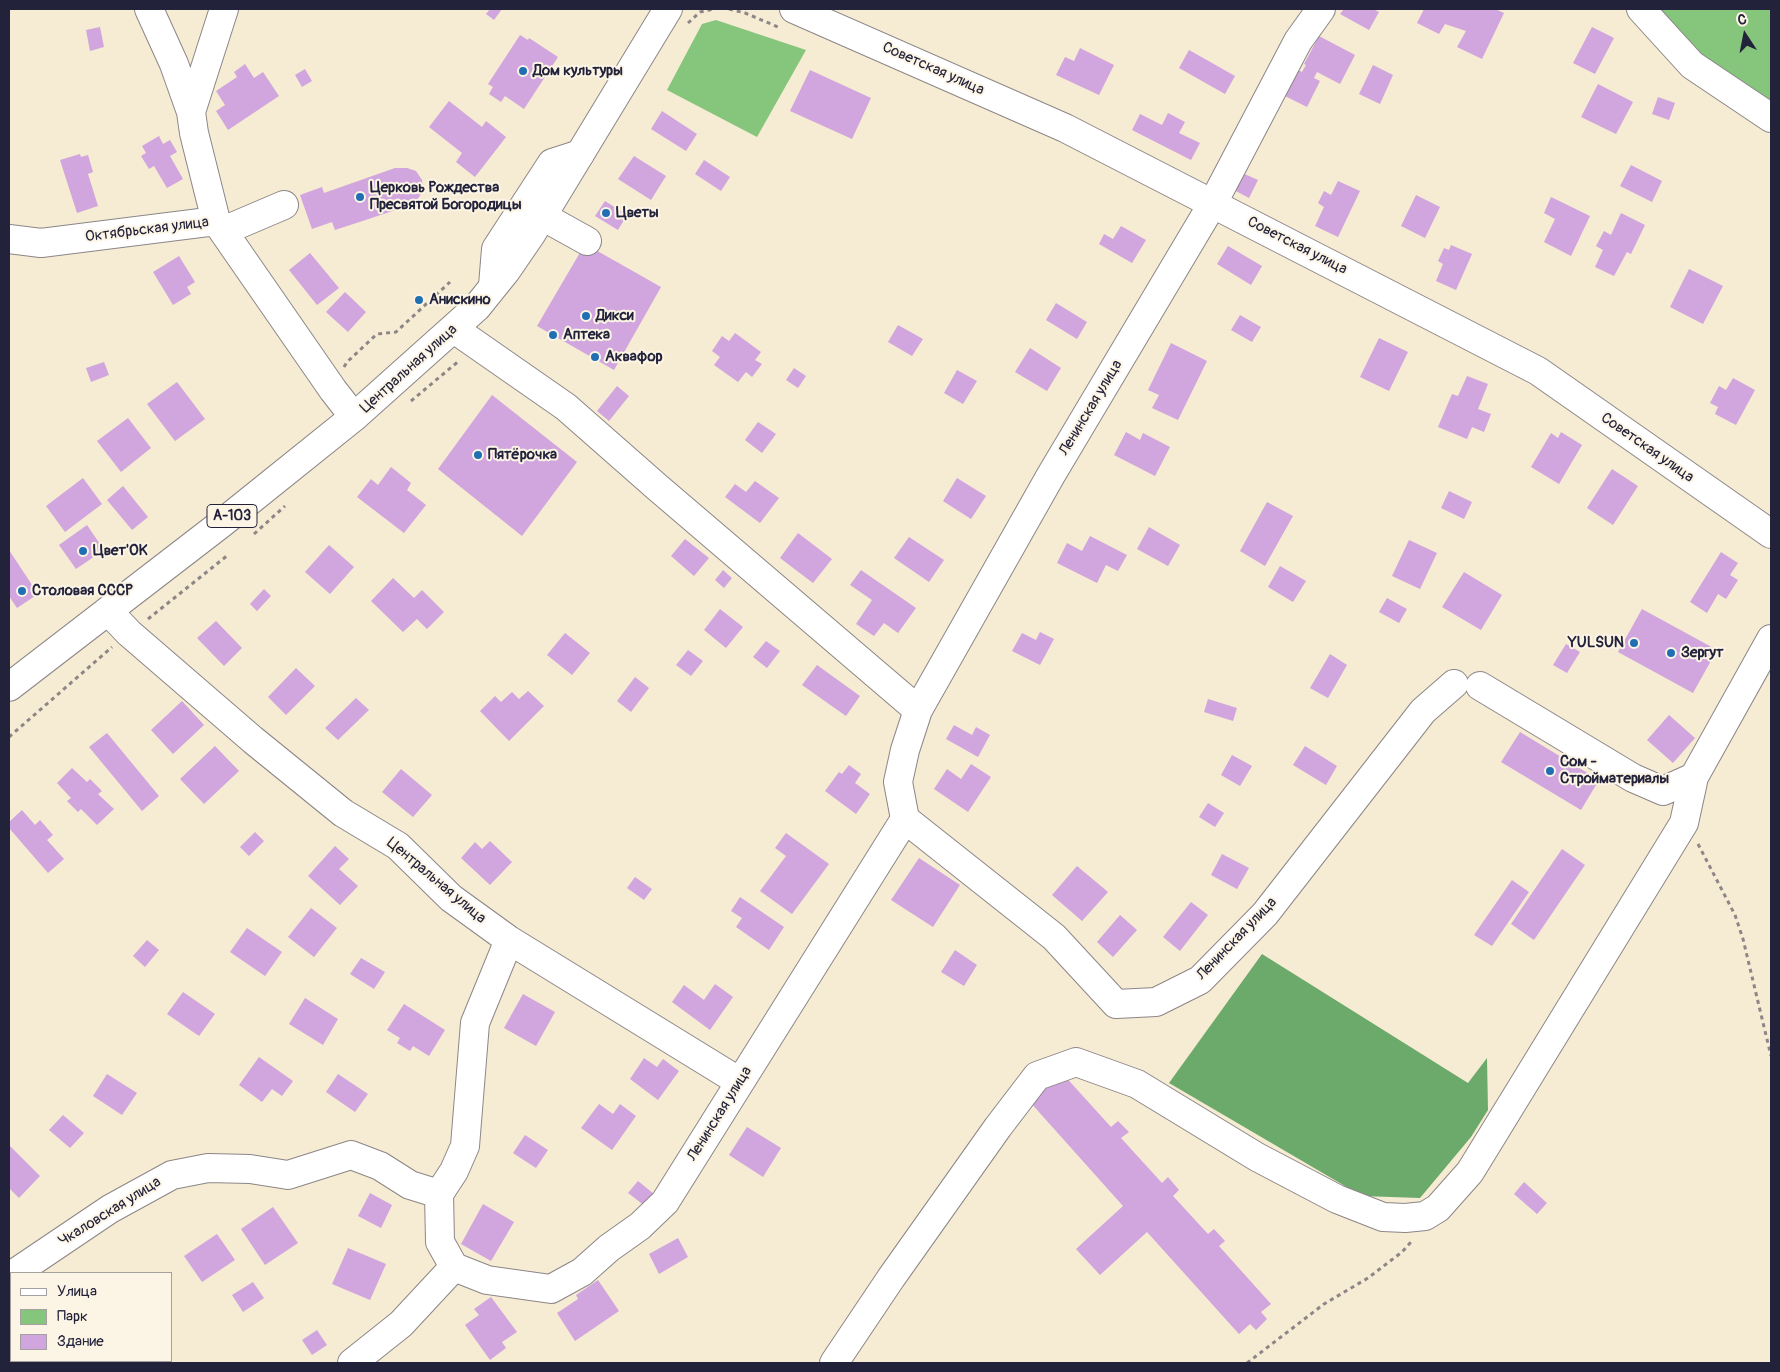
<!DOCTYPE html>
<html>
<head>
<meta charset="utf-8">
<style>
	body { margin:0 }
	#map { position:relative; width:1780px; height:1372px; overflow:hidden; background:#f6ebd3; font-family:Pangolin,sans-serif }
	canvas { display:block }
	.frame { position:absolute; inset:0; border:10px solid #22223b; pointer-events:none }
	.legend { position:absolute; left:10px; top:1272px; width:162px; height:90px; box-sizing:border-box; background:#fcf5e5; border:1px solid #a5a1a1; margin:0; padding:6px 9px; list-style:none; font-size:15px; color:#22223b }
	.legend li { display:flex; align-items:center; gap:10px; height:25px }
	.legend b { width:25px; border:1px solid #a5a1a1 }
	.north { position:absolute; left:1720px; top:10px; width:50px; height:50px; -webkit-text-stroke:4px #fcf5e5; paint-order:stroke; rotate:349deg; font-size:14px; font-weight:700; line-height:20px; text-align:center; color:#22223b }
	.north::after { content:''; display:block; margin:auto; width:18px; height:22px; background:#22223b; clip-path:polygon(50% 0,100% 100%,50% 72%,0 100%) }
</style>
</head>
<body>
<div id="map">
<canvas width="1780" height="1372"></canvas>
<div class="frame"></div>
<ul class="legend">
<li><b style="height:6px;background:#fff"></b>Улица</li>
<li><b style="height:14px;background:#86c57c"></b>Парк</li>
<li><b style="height:14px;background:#d1a5dd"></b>Здание</li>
</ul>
<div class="north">С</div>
</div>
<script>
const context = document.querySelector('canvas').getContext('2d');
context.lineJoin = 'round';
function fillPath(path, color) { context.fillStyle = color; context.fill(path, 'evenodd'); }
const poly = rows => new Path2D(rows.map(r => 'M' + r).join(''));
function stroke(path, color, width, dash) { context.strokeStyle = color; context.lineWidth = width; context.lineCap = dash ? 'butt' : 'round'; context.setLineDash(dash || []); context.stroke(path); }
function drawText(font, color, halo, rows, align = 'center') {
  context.font = font + ' Pangolin,sans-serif'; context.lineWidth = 4; context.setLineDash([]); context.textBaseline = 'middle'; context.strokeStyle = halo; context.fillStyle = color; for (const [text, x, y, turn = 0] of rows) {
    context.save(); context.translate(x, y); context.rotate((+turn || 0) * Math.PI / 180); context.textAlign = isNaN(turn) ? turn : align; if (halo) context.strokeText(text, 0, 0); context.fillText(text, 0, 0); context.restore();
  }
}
fillPath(poly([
	[1648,9,1771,9,1771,107,1673,44],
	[716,20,806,50,757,137,667,90,702,24]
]), '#86c57c');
fillPath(poly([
	[1262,954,1468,1083,1487,1058,1488,1110,1471,1137,1420,1198,1362,1196,1169,1083]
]), '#6caa6c');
fillPath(poly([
	[490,9,502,9,494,20,486,14],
	[1344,9,1373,9,1379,12,1369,30,1340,14],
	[1424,9,1495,9,1504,13,1482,59,1457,47,1466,31,1445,24,1439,34,1417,23],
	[100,27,104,47,90,51,86,30],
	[1592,27,1614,38,1595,74,1573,63],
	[520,35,528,40,529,38,558,57,524,109,505,96,501,102,489,94,493,87,488,84],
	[1319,36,1355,55,1340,84,1317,72,1314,78,1320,81,1307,107,1283,95,1296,69,1302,72,1306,65,1304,64],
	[1080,48,1114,65,1099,95,1056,75,1065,57,1074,61],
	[1189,50,1235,76,1225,94,1179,68],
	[245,64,254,78,263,72,279,96,228,130,216,111,225,105,216,91,237,77,234,72],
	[1373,65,1393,75,1380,104,1359,94],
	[305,69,312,81,302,87,295,75],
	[810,70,871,98,852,139,790,111],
	[1598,84,1633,102,1616,134,1581,117],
	[1658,97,1675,103,1669,120,1652,114],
	[449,101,482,127,486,121,506,137,475,177,456,162,462,153,429,127],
	[662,111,697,134,686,151,651,129],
	[1168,113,1185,122,1179,133,1200,143,1191,160,1132,130,1140,114,1162,125],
	[159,136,163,144,170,140,177,152,170,156,183,179,167,188,154,166,149,169,141,156,146,153,142,146],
	[80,154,81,157,88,155,93,172,88,174,98,206,77,213,60,160],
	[634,156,666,176,651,200,618,179],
	[704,160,730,177,721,191,695,174],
	[1631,165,1662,181,1652,202,1620,186],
	[395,168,407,168,416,171,422,180,423,191,417,200,408,206,335,230,332,222,312,229,300,195,322,187,324,193],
	[1240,172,1258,180,1249,198,1232,189],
	[1338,181,1360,191,1338,237,1315,226,1324,207,1318,203,1324,191,1331,195],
	[1416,195,1440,207,1425,238,1401,226],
	[1551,197,1590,216,1571,256,1544,242,1555,219,1544,213],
	[605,201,627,215,618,230,595,216],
	[1621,213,1645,225,1631,254,1627,252,1614,276,1595,267,1603,250,1596,246,1604,231,1611,235],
	[1121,226,1146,240,1132,263,1099,244,1104,234,1113,239],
	[585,244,661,287,614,370,537,326],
	[1451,245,1472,254,1456,290,1436,281,1443,264,1438,261,1444,248,1449,250],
	[1228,246,1262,266,1251,285,1217,264],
	[310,253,339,288,317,305,289,270],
	[179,256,195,282,187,287,191,294,173,305,153,272],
	[1689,269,1723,286,1703,324,1670,307],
	[345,292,366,312,348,332,326,312],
	[1056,303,1087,322,1077,339,1046,320],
	[1240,315,1261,327,1252,342,1231,330],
	[898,325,923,339,912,356,888,342],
	[735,333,761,352,755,360,762,364,752,377,746,372,738,382,714,365,720,357,712,351,722,336,729,341],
	[1379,338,1408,352,1389,391,1360,377],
	[1171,343,1207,361,1178,420,1152,408,1159,395,1148,390],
	[1030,348,1061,368,1047,391,1015,372],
	[104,362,109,375,91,382,86,368],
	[794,368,806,376,798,388,786,380],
	[957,370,977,381,963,404,944,393],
	[1467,376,1488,384,1478,409,1491,414,1484,432,1472,427,1467,439,1438,427,1452,394,1458,396],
	[1733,378,1755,390,1736,425,1715,414,1718,407,1710,403,1719,386,1726,390],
	[177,382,205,419,175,441,147,404],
	[617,386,629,396,609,421,597,411],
	[492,395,577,462,522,536,438,469],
	[128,418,151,448,121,472,97,441],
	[758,422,776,434,762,453,745,440],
	[1126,432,1140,440,1143,433,1170,447,1155,476,1114,455],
	[1561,432,1582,445,1559,484,1531,467,1551,433,1558,438],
	[391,467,411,483,407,490,426,505,404,533,357,497,371,479,378,485],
	[1612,469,1638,486,1613,525,1587,508],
	[83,478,102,504,65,532,46,506],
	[957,478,986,496,971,519,943,501],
	[755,481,779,498,760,523,725,497,735,484,746,492],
	[123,486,148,517,132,530,107,500],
	[1449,491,1472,502,1464,519,1441,508],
	[1267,502,1293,516,1265,566,1240,551],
	[87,525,104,550,76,569,59,545],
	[1149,527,1180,545,1168,566,1137,549],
	[798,533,832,559,813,583,780,558],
	[1090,536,1127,555,1118,571,1106,565,1097,583,1057,563,1067,543,1082,551],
	[909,537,944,560,929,582,894,558],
	[685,539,709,558,694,576,671,556],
	[1409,540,1437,553,1420,589,1392,576],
	[329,545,354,567,330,594,305,572],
	[9,550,38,594,17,608,9,596],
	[1721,552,1738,563,1730,575,1738,580,1726,599,1718,594,1707,613,1690,602],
	[1280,566,1306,581,1293,602,1268,587],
	[723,570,732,578,724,588,715,580],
	[861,570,916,608,898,633,884,623,874,636,856,624,872,600,850,585],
	[1464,572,1502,595,1481,630,1442,607],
	[393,578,414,598,422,590,444,612,427,629,417,619,403,632,371,601],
	[264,589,271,596,257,611,250,604],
	[1387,598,1407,609,1399,623,1379,612],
	[720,609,743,627,726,648,704,630],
	[1642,609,1717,650,1693,693,1618,652],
	[216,621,242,648,224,666,197,638],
	[1040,632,1054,639,1040,665,1012,651,1022,633,1036,640],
	[565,633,590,653,572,675,547,655],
	[766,641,780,651,767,668,753,657],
	[1566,644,1580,652,1567,673,1553,665],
	[688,650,703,661,691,676,676,665],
	[1330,654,1347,665,1328,698,1310,688],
	[817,665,860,696,846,716,802,685],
	[296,668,315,686,286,715,268,697],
	[635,677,649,688,631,712,617,701],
	[528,691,544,706,509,741,480,711,495,696,501,702,512,692,519,699],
	[356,698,369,710,338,740,325,728],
	[1208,699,1237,708,1233,721,1204,712],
	[182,701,204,725,173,754,151,730],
	[1669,715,1695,738,1673,763,1647,740],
	[954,725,972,735,976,727,990,735,978,757,946,739],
	[1520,732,1599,780,1581,810,1501,762],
	[107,733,159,796,142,811,89,747],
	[215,746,239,771,204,804,180,779],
	[1305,746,1337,766,1326,785,1293,765],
	[1232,755,1252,766,1240,786,1221,775],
	[971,764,991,777,968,812,934,789,947,769,961,779],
	[849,765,861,774,855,783,870,794,856,814,825,791,839,772,842,774],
	[72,768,87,782,90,779,102,791,98,794,114,809,97,825,81,809,78,812,67,801,71,798,57,783],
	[401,769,432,795,413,817,382,792],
	[1208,803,1224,813,1215,827,1199,817],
	[22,810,35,825,40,820,53,835,47,840,64,859,48,873,9,828,9,822],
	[255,832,264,841,249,856,240,847],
	[786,833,829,864,792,914,760,891,786,856,775,848],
	[490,841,512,862,490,885,461,858,475,842,482,849],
	[335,846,349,859,339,869,358,886,340,905,308,876],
	[1562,849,1585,865,1534,940,1511,924],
	[1222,854,1249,868,1237,889,1211,875],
	[919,858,960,885,933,927,891,900],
	[1077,866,1108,892,1082,921,1052,895],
	[635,877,652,889,644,900,627,888],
	[1512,880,1529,892,1492,946,1474,935],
	[740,897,784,927,769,950,736,927,742,918,731,911],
	[1191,902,1208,915,1180,951,1163,937],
	[311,908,337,928,314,957,288,937],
	[1120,915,1137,930,1113,957,1097,942],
	[247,928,282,952,265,976,230,952],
	[147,940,159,950,145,967,133,956],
	[955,950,977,965,964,986,941,972],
	[361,958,385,972,374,989,350,974],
	[715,984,733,997,710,1030,672,1002,684,985,704,1000],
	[183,992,215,1014,199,1036,167,1014],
	[523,994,555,1012,536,1046,504,1028],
	[305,998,338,1019,323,1045,289,1024],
	[404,1004,445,1030,429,1056,413,1046,410,1051,397,1043,400,1038,387,1030],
	[259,1057,293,1081,282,1096,272,1089,262,1102,239,1085],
	[644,1058,657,1067,663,1059,679,1071,658,1100,630,1079],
	[1062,1073,1111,1127,1118,1121,1129,1132,1121,1138,1162,1183,1168,1177,1179,1190,1173,1196,1208,1234,1214,1229,1225,1241,1219,1246,1271,1304,1261,1312,1267,1319,1256,1330,1250,1324,1239,1334,1147,1232,1100,1275,1076,1249,1123,1206,1030,1102],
	[107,1074,137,1093,122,1115,93,1096],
	[338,1074,368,1094,355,1112,326,1092],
	[599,1104,613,1114,620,1104,636,1116,612,1150,581,1128],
	[63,1115,84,1133,70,1148,49,1130],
	[747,1127,781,1148,763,1177,729,1155],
	[525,1135,548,1150,536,1168,513,1153],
	[9,1145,40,1176,19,1198,9,1188],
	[638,1181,654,1194,645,1206,628,1193],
	[1524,1182,1547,1203,1537,1214,1514,1194],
	[370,1193,392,1205,381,1228,358,1216],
	[483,1204,514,1222,491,1261,461,1244],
	[273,1207,298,1243,265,1265,241,1229],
	[217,1234,235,1260,202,1282,184,1256],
	[678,1238,688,1257,659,1274,649,1254],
	[348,1248,386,1264,370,1300,332,1284],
	[598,1280,619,1311,575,1341,557,1313,578,1299,576,1295],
	[253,1282,264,1298,243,1312,232,1295],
	[491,1297,517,1332,502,1342,506,1348,490,1360,465,1325,479,1315,474,1309],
	[317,1330,327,1345,312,1355,302,1340]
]), '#d1a5dd');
const minor = poly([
	[149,9,174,64,191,112],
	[224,9,191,112,194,133,216,221,333,390,354,417],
	[1641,9,1692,65,1771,118],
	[542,216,587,241],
	[223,231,284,205],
	[9,239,41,243,216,221],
	[493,286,496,249,552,163,580,154],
	[454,329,566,407,657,487,918,710],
	[108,611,129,633,253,740,343,813,398,846,451,898,509,940,740,1082],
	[1480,686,1633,778,1663,791,1694,777,1771,639],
	[905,819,1054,937,1116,1004,1156,1002,1200,980,1265,914,1423,711,1454,684],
	[454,1267,487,1280,551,1289,582,1272,609,1248,640,1226,665,1202,905,819,898,782,905,750,918,710,1051,475,1213,203,1298,41,1321,9],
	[454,1267,440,1242,439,1194,454,1171,465,1146,475,1023,509,940],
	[15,1273,110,1209,172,1175,208,1168,250,1169,288,1175,351,1155,380,1166,410,1185,439,1194],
	[352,1363,401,1324,454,1267],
	[834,1363,891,1278,998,1127,1037,1076,1076,1062,1137,1084,1257,1157,1337,1199,1383,1217,1405,1218,1425,1216,1438,1208,1470,1172,1684,823,1694,777]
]);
const major = poly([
	[794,9,1065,128,1538,371,1771,534],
	[9,687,222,523,354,417,477,307,506,271,532,233,668,9]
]);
stroke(minor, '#8c8687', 30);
stroke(major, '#8c8687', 30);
stroke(poly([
	[729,9,745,13,778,27],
	[688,23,700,12,714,9],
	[344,367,347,362,377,334,396,332,450,282],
	[411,401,460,360],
	[254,534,285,506],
	[148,619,228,555],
	[9,737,112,647],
	[1698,844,1735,915,1743,939,1771,1056],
	[1247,1363,1324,1304,1368,1278,1402,1252,1411,1242]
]), '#8c8687', 3, [4, 4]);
stroke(minor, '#fff', 28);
stroke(major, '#fff', 28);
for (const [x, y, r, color] of [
	[523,71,5,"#1f6fb2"],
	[360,197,5,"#1f6fb2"],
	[606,213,5,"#1f6fb2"],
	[419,300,5,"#1f6fb2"],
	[586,316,5,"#1f6fb2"],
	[553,335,5,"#1f6fb2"],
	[595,357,5,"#1f6fb2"],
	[478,455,5,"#1f6fb2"],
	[83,551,5,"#1f6fb2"],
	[22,591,5,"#1f6fb2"],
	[1634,643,5,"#1f6fb2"],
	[1671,653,5,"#1f6fb2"],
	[1550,771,5,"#1f6fb2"]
]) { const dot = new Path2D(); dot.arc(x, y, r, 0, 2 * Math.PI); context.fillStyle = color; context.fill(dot); stroke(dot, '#fcf5e5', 2); }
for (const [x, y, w] of [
	[232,516,50]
]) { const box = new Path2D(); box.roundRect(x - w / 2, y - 11.5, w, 23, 4); context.fillStyle = '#fcf5e5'; context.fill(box); stroke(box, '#22223b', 1); }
drawText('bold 14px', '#22223b', null, [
	["А-103",232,516]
]);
drawText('15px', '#22223b', '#fcf5e5', [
	["Советская улица",933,69,24],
	["Октябрьская улица",147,230,-7],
	["Советская улица",1297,246,27],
	["Центральная улица",409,369,-42],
	["Ленинская улица",1091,408,-59],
	["Советская улица",1647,448,35],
	["Центральная улица",436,881,40],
	["Ленинская улица",1237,939,-46],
	["Ленинская улица",720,1114,-58],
	["Чкаловская улица",110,1212,-32]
]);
drawText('bold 15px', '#22223b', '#fcf5e5', [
	["Дом культуры",533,71],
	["Церковь Рождества",370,188],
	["Пресвятой Богородицы",370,205],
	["Цветы",616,213],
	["Анискино",429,300],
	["Дикси",596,316],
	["Аптека",563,335],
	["Аквафор",605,357],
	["Пятёрочка",488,455],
	["Цвет'OK",93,551],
	["Столовая СССР",32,591],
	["YULSUN",1624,643,"right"],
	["Зергут",1681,653],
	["Сом -",1560,762],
	["Стройматериалы",1560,779]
], 'left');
</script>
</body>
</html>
